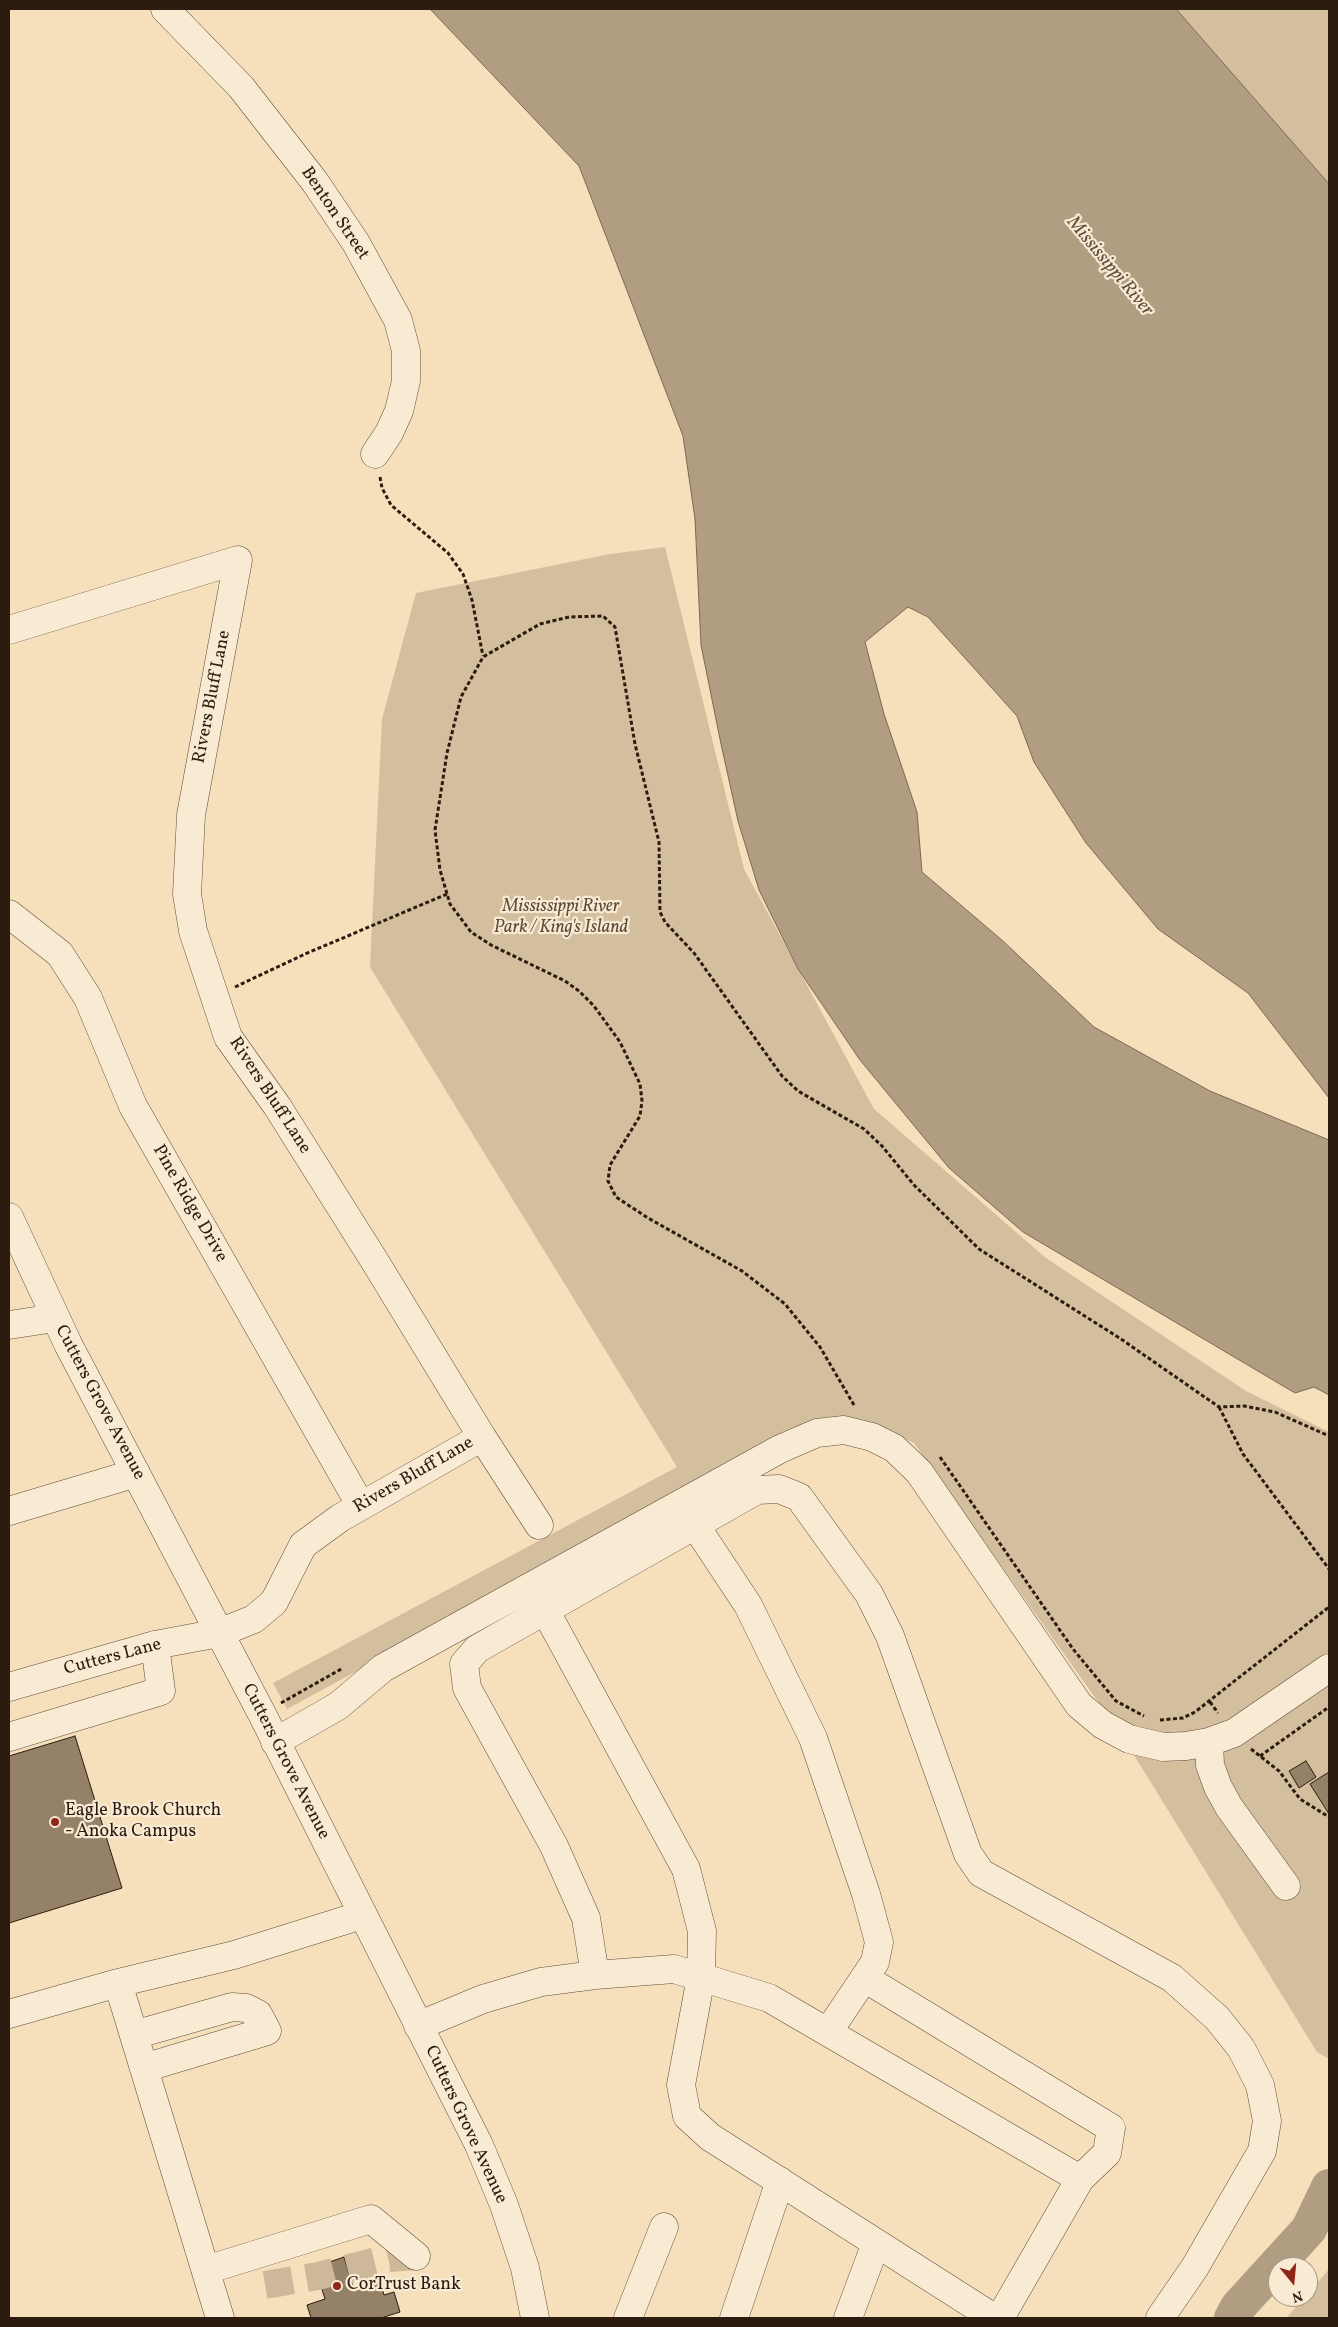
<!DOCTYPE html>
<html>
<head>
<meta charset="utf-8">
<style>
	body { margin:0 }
	#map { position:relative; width:1338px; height:2327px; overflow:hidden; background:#f6dfbb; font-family:Vollkorn,serif }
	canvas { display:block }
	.frame { position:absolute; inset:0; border:10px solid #2b1c0f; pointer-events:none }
	.north { position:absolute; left:1268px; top:2257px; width:50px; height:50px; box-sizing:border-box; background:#f9ead3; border:1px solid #a79885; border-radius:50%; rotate:163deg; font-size:14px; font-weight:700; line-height:20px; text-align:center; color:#2b1c0f }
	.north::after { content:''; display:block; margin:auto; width:18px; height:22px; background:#8f2418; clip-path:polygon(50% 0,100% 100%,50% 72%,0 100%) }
</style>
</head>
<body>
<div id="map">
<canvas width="1338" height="2327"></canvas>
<div class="frame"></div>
<div class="north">N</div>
</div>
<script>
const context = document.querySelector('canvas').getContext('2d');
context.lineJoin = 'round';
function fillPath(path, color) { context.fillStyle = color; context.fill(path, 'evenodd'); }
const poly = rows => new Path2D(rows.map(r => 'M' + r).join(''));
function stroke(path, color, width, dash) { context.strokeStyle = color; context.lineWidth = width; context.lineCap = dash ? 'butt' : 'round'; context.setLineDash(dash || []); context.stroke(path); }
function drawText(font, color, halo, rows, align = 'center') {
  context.font = font + ' Vollkorn,serif'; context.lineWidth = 4.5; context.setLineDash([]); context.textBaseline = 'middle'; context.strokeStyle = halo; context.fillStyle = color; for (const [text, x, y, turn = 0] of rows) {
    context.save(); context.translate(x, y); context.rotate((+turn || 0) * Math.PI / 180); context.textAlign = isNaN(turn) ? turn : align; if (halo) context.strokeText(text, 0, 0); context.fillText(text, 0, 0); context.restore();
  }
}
fillPath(poly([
	[1176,9,1329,9,1329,184],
	[665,547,744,869,874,1109,1046,1258,1246,1391,1329,1432,1329,2059,1317,2052,1121,1734,914,1443,876,1425,825,1417,287,1709,273,1683,677,1467,370,967,382,719,416,593,610,554],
	[1329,2269,1329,2318,1286,2318,1305,2297,1308,2297,1308,2294]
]), '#d3be9e');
const water = poly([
	[430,9,1176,9,1329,184,1329,1098,1248,993,1158,929,1086,843,1034,762,1017,716,928,617,908,607,865,642,884,714,917,812,922,872,1003,941,1094,1027,1210,1091,1329,1140,1329,1395,1314,1387,1295,1393,1023,1232,949,1168,860,1060,798,969,759,890,738,821,721,744,701,645,695,519,683,436,579,166,430,9]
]);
fillPath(water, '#b19d81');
stroke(water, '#7b6953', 1);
stroke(poly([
	[1232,2318,1238,2307,1309,2229,1329,2187]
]), '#b19d81', 36);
const building = poly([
	[75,1736,122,1888,9,1923,9,1756,75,1736],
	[1306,1761,1316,1777,1299,1788,1289,1771,1306,1761],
	[1329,1772,1329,1814,1310,1784,1329,1772],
	[344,2257,354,2290,380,2282,384,2295,394,2292,400,2312,381,2318,311,2318,307,2305,325,2299,315,2267,344,2257]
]);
fillPath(building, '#958168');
stroke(building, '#2b1c0f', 1);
stroke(poly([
	[265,2285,318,2276,389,2258,416,2256]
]), '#cdb899', 28, [28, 14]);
const minor = poly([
	[165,9,241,87,315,182,356,243,398,320,406,351,406,381,399,411,389,433,375,454],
	[9,630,238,560,191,815,187,894,193,931,228,1037,277,1106,374,1260,482,1437,539,1525],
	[9,914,60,954,88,998,133,1106,361,1506],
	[9,1217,68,1344,262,1714,479,2145,504,2205,525,2268,535,2318],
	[9,1325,55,1318],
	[9,1511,136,1473],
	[695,1525,748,1605,813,1738,866,1894,879,1942,875,1962,828,2032],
	[545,1610,686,1869,702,1931,701,1977,681,2085,687,2116,710,2137,994,2318],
	[9,1687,155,1645,219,1633,254,1619,274,1602,303,1545,340,1518,482,1437],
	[9,1737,161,1691,155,1645],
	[275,1742,338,1706,383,1668,780,1449,817,1433,844,1430,872,1437,894,1448,919,1472,1079,1705,1103,1725,1129,1739,1163,1747,1186,1746,1209,1742,1234,1733,1329,1668],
	[1209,1742,1210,1765,1218,1787,1229,1807,1286,1886],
	[595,1975,586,1918,554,1846,467,1688,464,1664,477,1649,757,1490,779,1489,799,1497,869,1594,890,1636,968,1854,981,1873,1172,1978,1217,2018,1241,2048,1260,2085,1267,2121,1262,2151,1195,2267,1160,2318],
	[866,1979,1111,2128,1107,2153,1080,2179,1000,2318],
	[118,1983,220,2318],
	[9,2014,118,1983,234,1955,362,1915],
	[418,2026,483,1999,541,1982,595,1975,674,1969,769,1998,1080,2179],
	[134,2035,232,2007,246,2008,258,2014,267,2031,144,2068],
	[206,2270,371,2219,416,2256],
	[628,2318,664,2227],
	[734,2318,780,2181],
	[848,2318,876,2243]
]);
stroke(minor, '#5e4d3a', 29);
stroke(poly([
	[380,477,382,488,391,505,448,553,463,574,472,600,483,656],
	[235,987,305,954,447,894],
	[854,1405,820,1347,785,1304,742,1271,648,1218,616,1197,608,1181,610,1165,640,1116,642,1101,640,1084,620,1042,594,1006,579,991,565,981,491,945,471,932,450,904,440,870,435,830,447,753,461,697,483,657,540,624,569,617,603,616,615,627,635,744,659,842,660,912,665,922,694,953,782,1076,798,1091,864,1129,882,1146,914,1185,979,1249,1121,1339,1219,1407,1244,1406,1275,1412,1329,1436],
	[1219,1407,1243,1454,1329,1569],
	[940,1457,1073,1649,1116,1701,1144,1716],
	[1210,1702,1218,1713],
	[281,1703,343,1668],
	[1160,1720,1183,1718,1195,1712,1329,1607],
	[1251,1749,1279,1771,1300,1799,1329,1817],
	[1260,1756,1329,1707]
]), '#2b1c0f', 3, [4, 2.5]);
stroke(minor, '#f9ead3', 28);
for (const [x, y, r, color] of [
	[55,1822,5,"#8f2418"],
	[337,2286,5,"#8f2418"]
]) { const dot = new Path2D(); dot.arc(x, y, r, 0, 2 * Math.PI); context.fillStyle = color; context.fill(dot); stroke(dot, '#f9ead3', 2); }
drawText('18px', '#2b1c0f', '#f9ead3', [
	["Benton Street",334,214,56],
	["Rivers Bluff Lane",213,697,-79],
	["Rivers Bluff Lane",269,1096,57],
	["Pine Ridge Drive",189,1204,60],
	["Cutters Grove Avenue",99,1403,62],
	["Rivers Bluff Lane",414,1476,-30],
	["Cutters Lane",113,1658,-15],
	["Cutters Grove Avenue",285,1762,63],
	["Cutters Grove Avenue",465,2125,65]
]);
drawText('italic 18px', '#5d4d3a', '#f9ead3', [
	["Mississippi River",561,908],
	["Park / King's Island",561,929]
]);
drawText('18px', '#2b1c0f', '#f9ead3', [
	["Eagle Brook Church",65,1812],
	["- Anoka Campus",65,1833],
	["CorTrust Bank",347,2286]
], 'left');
drawText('italic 19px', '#61503d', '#f9ead3', [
	["Mississippi River",1109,267,50]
]);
</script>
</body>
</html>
